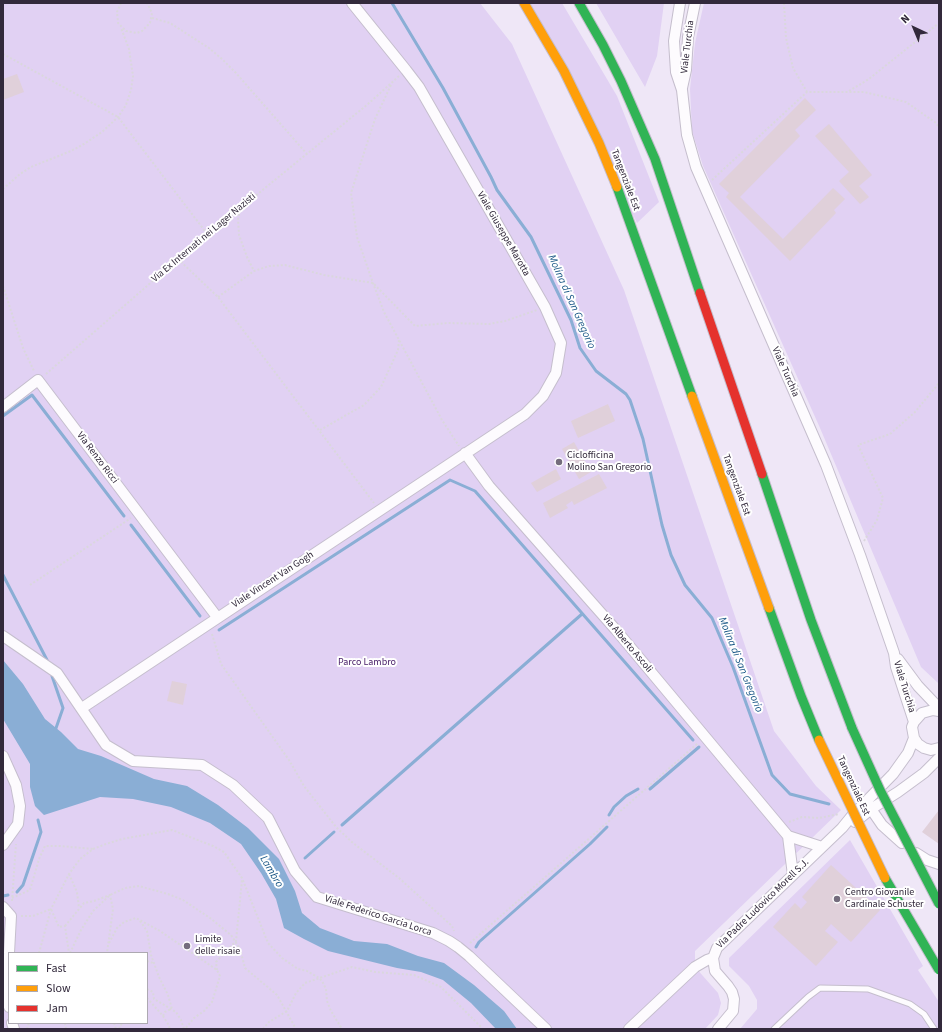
<!DOCTYPE html>
<html>
<head>
<meta charset="utf-8">
<style>
	body { margin:0 }
	#map { position:relative; width:942px; height:1032px; overflow:hidden; background:#efe7f7; font-family:"Source Sans 3",sans-serif }
	canvas { display:block }
	.frame { position:absolute; inset:0; border:4px solid #32293b; pointer-events:none }
	.legend { position:absolute; left:8px; top:952px; width:140px; height:72px; box-sizing:border-box; background:#fff; border:1px solid #ada9b1; margin:0; padding:5px 7px; list-style:none; font-size:12px; color:#32293b }
	.legend li { display:flex; align-items:center; gap:8px; height:20px }
	.legend b { width:20px; border:1px solid #ada9b1 }
	.north { position:absolute; left:894px; top:8px; width:40px; height:40px; -webkit-text-stroke:3px #fff; paint-order:stroke; rotate:316deg; font-size:11px; font-weight:700; line-height:16px; text-align:center; color:#32293b }
	.north::after { content:''; display:block; margin:auto; width:14px; height:18px; background:#32293b; clip-path:polygon(50% 0,100% 100%,50% 72%,0 100%) }
</style>
</head>
<body>
<div id="map">
<canvas width="942" height="1032"></canvas>
<div class="frame"></div>
<ul class="legend">
<li><b style="height:5px;background:#30b455"></b>Fast</li>
<li><b style="height:5px;background:#ff9f0a"></b>Slow</li>
<li><b style="height:5px;background:#e5322d"></b>Jam</li>
</ul>
<div class="north">N</div>
</div>
<script>
const context = document.querySelector('canvas').getContext('2d');
context.lineJoin = 'round';
function fillPath(path, color) { context.fillStyle = color; context.fill(path, 'evenodd'); }
const poly = rows => new Path2D(rows.map(r => 'M' + r).join(''));
function stroke(path, color, width, dash) { context.strokeStyle = color; context.lineWidth = width; context.lineCap = dash ? 'butt' : 'round'; context.setLineDash(dash || []); context.stroke(path); }
function drawText(font, color, halo, rows, align = 'center') {
  context.font = font + ' "Source Sans 3",sans-serif'; context.lineWidth = 4; context.setLineDash([]); context.textBaseline = 'middle'; context.strokeStyle = halo; context.fillStyle = color; for (const [text, x, y, turn = 0] of rows) {
    context.save(); context.translate(x, y); context.rotate((+turn || 0) * Math.PI / 180); context.textAlign = isNaN(turn) ? turn : align; if (halo) context.strokeText(text, 0, 0); context.fillText(text, 0, 0); context.restore();
  }
}
fillPath(poly([
	[3,3,480,3,512,44,624,290,774,731,816,786,841,810,695,951,695,967,718,993,721,1003,718,1015,705,1029,3,1029],
	[9,953,147,953,147,1023,9,1023],
	[530,3,562,3,617,96,659,202,637,223],
	[596,3,664,3,657,56,645,87],
	[704,3,939,3,939,682,938,683,921,667,820,428,703,166,692,131,690,89,695,43],
	[850,840,923,966,918,970,939,1002,939,1029,740,1029,757,1009,757,1000,749,986,729,966,729,958]
]), '#e1d1f3');
fillPath(poly([
	[3,660,23,684,45,719,61,732,78,749,101,756,154,779,187,786,218,805,248,828,279,859,295,891,302,913,320,928,354,941,387,944,418,956,444,963,474,985,504,1011,517,1029,496,1029,471,1003,443,980,421,972,397,968,328,951,304,939,284,928,276,899,261,873,241,844,210,823,171,807,133,799,100,797,44,815,35,806,30,787,30,764,3,719]
]), '#8aaed5');
stroke(poly([
	[392,3,443,88,491,177,497,190,531,237,571,320,580,348,596,371,626,394,630,400,643,439,662,525,671,555,685,585,712,618,733,667,772,775,790,794,829,804],
	[3,416,32,395,124,516],
	[131,525,200,616],
	[3,575,47,660],
	[219,630,450,480,475,491,693,740],
	[52,676,63,708,55,731],
	[650,789,699,747],
	[609,815,614,807,626,796,638,789],
	[342,825,582,614],
	[305,858,334,832],
	[17,892,23,885,41,832,38,820],
	[3,896,8,895],
	[476,947,479,942,590,844,607,827]
]), '#8aaed5', 3);
fillPath(poly([
	[17,74,24,92,3,100,3,79],
	[805,98,816,110,795,130,800,136,740,197,783,239,833,188,845,199,834,210,836,213,790,261,726,197,729,193,719,184],
	[829,124,872,175,859,186,869,197,860,204,839,181,849,172,815,136],
	[608,404,615,421,578,438,571,421],
	[574,442,591,472,579,479,562,449],
	[556,469,561,479,537,492,531,483],
	[599,474,607,488,574,505,572,501,566,505,568,508,550,518,543,503],
	[172,681,187,684,183,705,167,701],
	[939,810,939,844,922,832],
	[831,865,880,910,851,942,831,924,825,931,838,942,816,966,773,927,795,903,801,909,807,902,802,897]
]), '#e0d0da');
const lane = poly([
	[774,1029,808,997,820,988,868,989,910,1004,924,1014,934,1029]
]);
const street = poly([
	[680,3,674,41,676,72,682,90,687,135,696,167,826,465,860,555,894,653,896,667,914,722],
	[682,88,686,70,688,37,695,3],
	[3,407,38,380,217,617],
	[465,453,489,486,616,630,788,836,822,847],
	[3,636,57,673,106,745,133,761,202,765,233,785,268,818,295,871,317,897,433,933,449,941,458,947,469,956,546,1029],
	[898,659,918,686,939,708],
	[82,708,525,414,543,396,556,373,561,343,545,307,419,87,406,70,352,3],
	[939,711,933,710,922,713,914,722,912,727,914,738,918,744,924,748,931,750,939,748],
	[3,756,16,785,20,806,18,824,3,845],
	[871,809,882,825,902,843],
	[855,822,871,809,898,792,924,773,939,758],
	[788,836,793,875],
	[916,853,927,860,939,864],
	[3,907,11,916,9,953],
	[9,955,5,989,9,1007],
	[12,1023,14,1029],
	[629,1029,695,967,707,960,713,958],
	[718,1029,733,1011,734,999,732,992,728,986,715,971,713,958,717,948,842,828,851,817,893,774,908,753,914,738]
]);
const fast = poly([
	[579,3,603,45,621,81,655,159,700,293],
	[617,187,692,396],
	[762,474,811,620,852,728],
	[769,608,801,696,819,740]
]);
const slow = poly([
	[524,3,564,71,599,143,617,187],
	[692,396,769,608]
]);
const jam = poly([
	[700,293,762,474]
]);
stroke(lane, '#c5becd', 7);
stroke(street, '#c5becd', 12);
stroke(fast, '#c5becd', 11);
stroke(slow, '#c5becd', 11);
stroke(jam, '#c5becd', 11);
stroke(poly([
	[121,3,117,12,118,23,126,31,137,33,142,31,150,23,152,13,147,3],
	[784,3,786,38,793,68,807,92],
	[152,18,170,23,209,48,222,59,235,72,307,154],
	[3,54,118,117,208,235],
	[391,85,375,119,351,193,357,237,373,283,384,312,442,420,459,446],
	[849,91,869,79,939,23],
	[712,180,807,92,864,92,906,102,936,123,939,127],
	[3,189,20,174,31,167,71,151,84,144,102,132,118,117,126,105,131,90,133,76,129,49,121,28],
	[240,210,238,219,239,235,247,257,254,271],
	[178,259,218,297,374,503],
	[3,286,23,348,34,371],
	[218,297,254,271,269,266,285,265,324,275,373,283,415,326,448,323,489,324,505,321,537,310],
	[46,374,178,259,368,104,399,76],
	[320,430,364,405,381,387,398,350,399,340],
	[864,541,877,520,883,498,858,445,890,434,915,412,939,383],
	[30,585,131,518],
	[212,634,221,664,289,760,304,786,336,827,353,843,399,878,452,926,454,931],
	[789,822,802,817,819,818,839,814],
	[69,874,77,892,79,908],
	[12,898,30,890,39,859,45,846,60,846,93,849],
	[12,901,16,844],
	[21,916,33,916,51,909,59,927,65,926,69,953],
	[140,921,147,931,151,955,159,977,168,995,172,1009],
	[65,926,84,903,94,901,110,895,113,909,107,953],
	[109,943,117,928,124,922,136,918,160,931,217,970,220,976,212,1002,204,1011,194,1018,185,1029],
	[470,943,698,743],
	[39,953,51,909,69,874,80,859,93,849,106,844,122,839,172,830,213,846,224,852,242,878,268,943,282,958,298,969,307,971,319,978,322,981,326,989,327,1001,331,1011,342,1029],
	[70,953,81,930,93,911,110,895,125,888,139,886,168,894,183,900,210,918,231,935,240,949,245,968,277,995,296,1029],
	[147,961,153,963],
	[217,970,216,962,236,941,242,880],
	[147,989,153,992,154,999,176,1012,181,1020,184,1029],
	[147,998,163,1016,168,1024,170,1029],
	[163,1016,165,1012,171,1009],
	[65,1023,66,1029],
	[114,1023,116,1029],
	[27,1029,29,1023],
	[119,1029,122,1023],
	[263,1029,269,1022,287,1011,296,993,305,983,352,967,375,972,414,975,441,987,483,1029]
]), '#dad7dd', 2, [2, 2]);
stroke(lane, '#fdfbfe', 5);
stroke(street, '#fdfbfe', 10);
stroke(fast, '#30b455', 9);
stroke(slow, '#ff9f0a', 9);
stroke(jam, '#e5322d', 9);
const fastBridge = poly([
	[852,728,880,790,939,904],
	[885,878,939,970]
]);
const slowBridge = poly([
	[819,740,885,878]
]);
stroke(fastBridge, '#c5becd', 11, []);
stroke(slowBridge, '#c5becd', 11, []);
stroke(fastBridge, '#30b455', 9);
stroke(slowBridge, '#ff9f0a', 9);
for (const [x, y, r, color] of [
	[559,462,4,"#746c7d"],
	[837,899,4,"#746c7d"],
	[187,946,4,"#746c7d"]
]) { const dot = new Path2D(); dot.arc(x, y, r, 0, 2 * Math.PI); context.fillStyle = color; context.fill(dot); stroke(dot, '#fff', 1.5); }
drawText('10px', '#32293b', '#fff', [
	["Viale Turchia",688,47,-83],
	["Tangenziale Est",625,180,69],
	["Viale Giuseppe Marotta",503,234,60],
	["Via Ex Internati nei Lager Nazisti",204,238,-40],
	["Viale Turchia",785,372,66],
	["Via Renzo Ricci",97,458,53],
	["Tangenziale Est",736,485,70],
	["Viale Vincent Van Gogh",273,580,-33],
	["Via Alberto Ascoli",627,644,50],
	["Viale Turchia",904,687,73],
	["Tangenziale Est",853,786,65],
	["Via Padre Ludovico Morell S.J.",763,904,-44],
	["Viale Federico Garcia Lorca",378,916,18]
]);
drawText('10px', '#32293b', '#fff', [
	["Ciclofficina",567,456],
	["Molino San Gregorio",567,468],
	["Centro Giovanile",845,893],
	["Cardinale Schuster",845,905],
	["Limite",195,940],
	["delle risaie",195,952]
], 'left');
drawText('10px', '#4a216a', '#fff', [
	["Parco Lambro",367,663]
]);
drawText('italic 11px', '#1b5887', '#fff', [
	["Molina di San Gregorio",571,302,66],
	["Molina di San Gregorio",740,665,68],
	["Lambro",271,872,59]
]);
</script>
</body>
</html>
